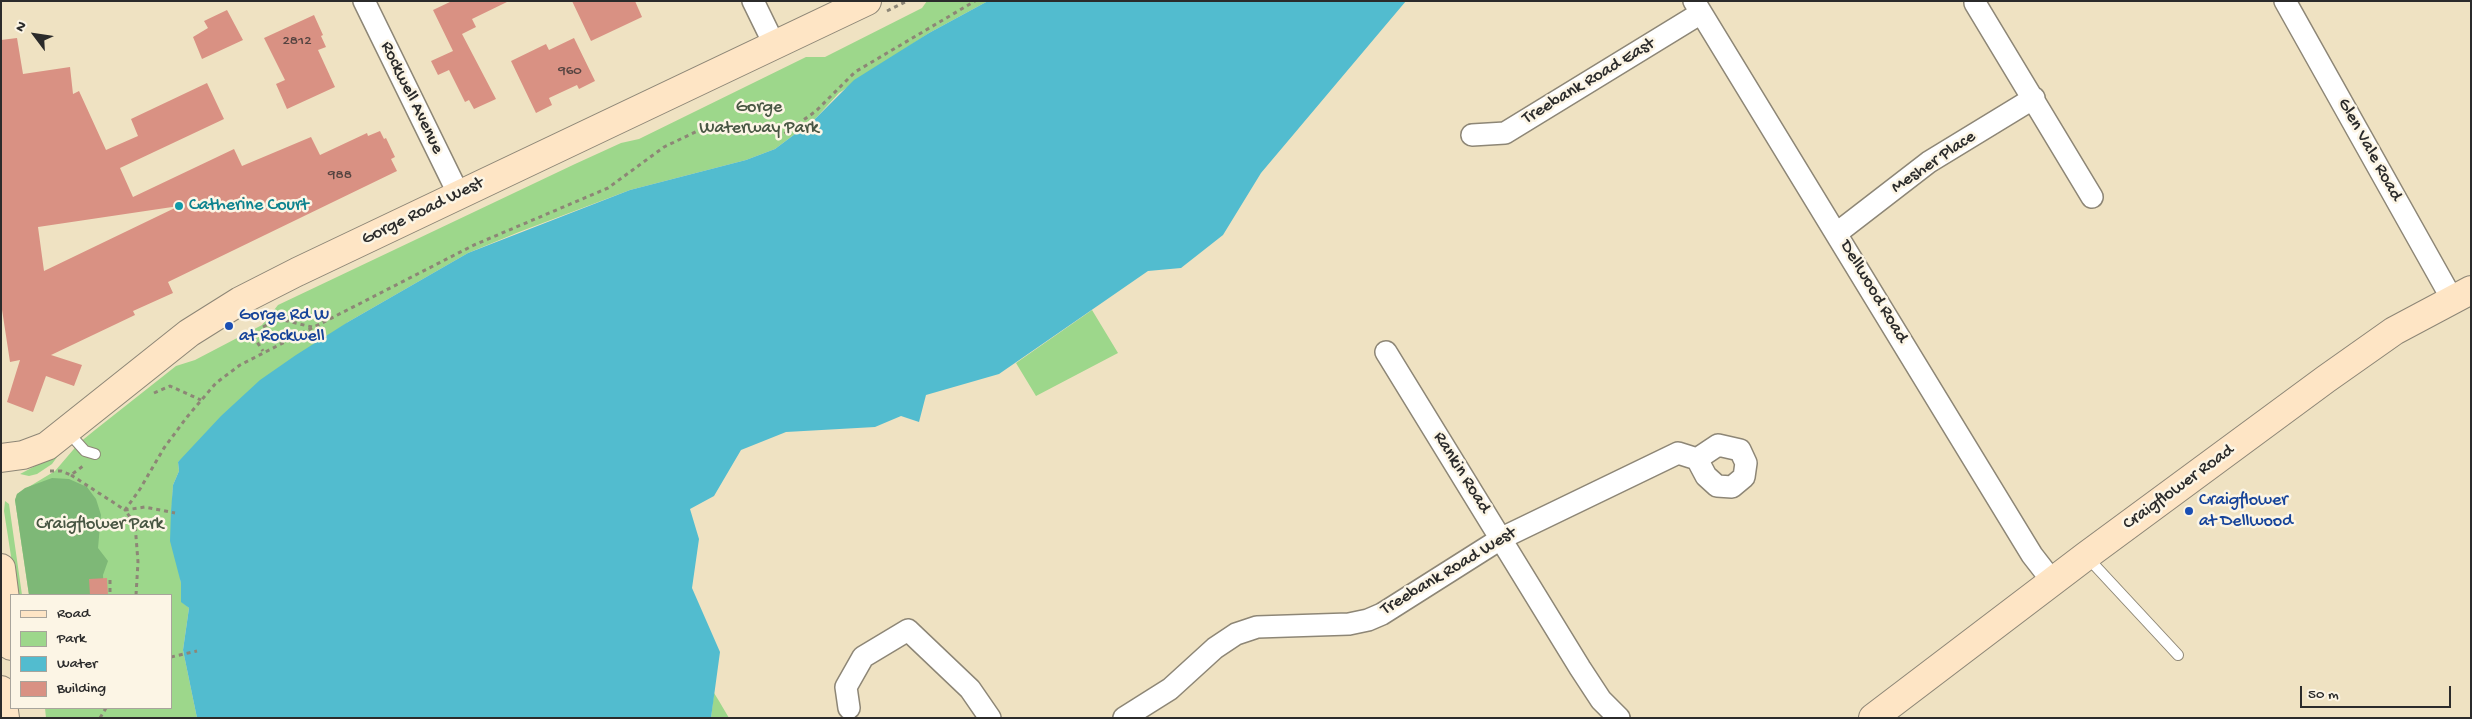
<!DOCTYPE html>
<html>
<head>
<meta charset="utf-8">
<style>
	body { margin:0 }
	#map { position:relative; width:2472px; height:719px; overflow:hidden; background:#efe2c2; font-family:"Gochi Hand",sans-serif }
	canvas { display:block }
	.frame { position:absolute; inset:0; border:2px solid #2b2b2b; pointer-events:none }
	.legend { position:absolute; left:10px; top:594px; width:162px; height:115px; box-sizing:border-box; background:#fcf5e5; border:1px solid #a8a49b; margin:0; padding:6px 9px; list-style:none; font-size:15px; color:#2b2b2b }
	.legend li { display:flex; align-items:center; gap:10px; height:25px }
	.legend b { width:25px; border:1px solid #a8a49b }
	.north { position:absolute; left:10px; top:10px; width:50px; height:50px; -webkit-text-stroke:4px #fcf5e5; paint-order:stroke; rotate:301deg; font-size:14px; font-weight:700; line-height:20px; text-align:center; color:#2b2b2b }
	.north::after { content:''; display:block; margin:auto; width:18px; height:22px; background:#2b2b2b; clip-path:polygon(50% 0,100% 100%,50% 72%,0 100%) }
	.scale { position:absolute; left:2300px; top:686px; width:151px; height:22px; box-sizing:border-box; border:2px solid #2b2b2b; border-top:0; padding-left:6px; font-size:15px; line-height:18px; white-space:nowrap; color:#2b2b2b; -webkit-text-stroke:4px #fcf5e5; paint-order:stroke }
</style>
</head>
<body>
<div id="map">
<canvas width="2472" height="719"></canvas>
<div class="frame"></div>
<ul class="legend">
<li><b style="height:6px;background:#fee5c5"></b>Road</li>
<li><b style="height:14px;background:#9dd78b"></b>Park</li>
<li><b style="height:14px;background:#52bccf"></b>Water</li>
<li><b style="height:14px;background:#d99183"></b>Building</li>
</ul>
<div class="north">N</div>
<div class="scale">50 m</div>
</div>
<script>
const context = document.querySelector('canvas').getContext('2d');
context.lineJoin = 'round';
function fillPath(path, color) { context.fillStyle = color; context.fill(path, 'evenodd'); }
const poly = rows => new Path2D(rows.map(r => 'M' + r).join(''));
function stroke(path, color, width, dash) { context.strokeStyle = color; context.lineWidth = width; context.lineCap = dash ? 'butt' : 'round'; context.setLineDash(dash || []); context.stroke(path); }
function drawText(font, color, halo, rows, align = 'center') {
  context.font = font + ' "Gochi Hand",sans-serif'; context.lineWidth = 5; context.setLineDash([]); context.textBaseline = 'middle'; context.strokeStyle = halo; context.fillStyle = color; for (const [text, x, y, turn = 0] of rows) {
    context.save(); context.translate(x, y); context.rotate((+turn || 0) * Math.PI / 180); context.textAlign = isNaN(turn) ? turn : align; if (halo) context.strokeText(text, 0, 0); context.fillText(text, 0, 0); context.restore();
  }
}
fillPath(poly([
	[927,1,988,1,929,33,839,93,815,119,775,149,746,160,630,190,519,232,468,253,348,322,178,462,179,471,173,485,171,520,181,583,181,601,189,608,183,650,197,718,46,718,45,708,171,708,171,595,29,595,15,500,17,494,55,471,79,443,95,430,176,366,195,360,262,325,278,305,575,164,621,143,639,139,806,57,825,57,922,8],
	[1092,310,1118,353,1036,396,1016,363],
	[60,453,52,464,37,474,29,476,20,474],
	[5,501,9,504,22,595,17,595,4,511],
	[714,693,719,701,729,718,711,718]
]), '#9dd78b');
fillPath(poly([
	[52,478,69,479,87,487,96,499,101,515,98,548,108,561,103,575,104,595,29,595,15,500,17,494,25,488]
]), '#7eb877');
fillPath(poly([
	[988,1,1406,1,1261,173,1223,235,1181,268,1148,271,999,374,926,395,919,422,901,416,875,427,786,432,741,450,714,496,690,509,699,539,692,588,720,652,711,718,197,718,183,650,189,608,181,602,181,583,170,541,171,511,173,485,179,471,178,462,221,416,260,380,296,355,348,322,468,253,630,190,746,160,775,149,815,119,854,80,929,33]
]), '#52bccf');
fillPath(poly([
	[452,1,509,1,472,19,476,27,462,34,496,99,474,109,469,100,465,102,449,70,438,75,431,61,453,51,433,10],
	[572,1,635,1,642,17,591,41],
	[227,10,243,40,202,59,193,37,208,28,204,21],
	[314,15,323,35,321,36,326,47,318,50,335,87,287,109,276,84,285,80,264,38],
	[17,38,23,74,70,67,73,94,79,91,106,150,138,136,131,119,207,83,224,119,120,168,133,197,234,149,242,166,311,137,320,155,367,133,368,136,380,131,384,139,386,138,395,157,391,159,397,171,168,282,173,293,133,311,135,315,51,355,82,365,74,386,46,376,33,412,7,402,20,360,10,362,1,303,1,40],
	[179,206,44,271,38,227],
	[574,38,595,81,579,89,577,85,549,98,552,105,536,113,511,61,546,44,549,50],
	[107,578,108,595,90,595,89,579]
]), '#d99183');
const lane = poly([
	[68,432,85,451,95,454],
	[2087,557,2178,655]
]);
const street = poly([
	[364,1,459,195],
	[753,1,775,46],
	[1694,1,2032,555,2053,582],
	[2285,1,2452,299],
	[1975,3,2092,197],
	[1472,135,1505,133,1701,13],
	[1837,233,1929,162,2034,98],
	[1386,352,1580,668,1601,700,1619,718],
	[849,708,846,687,863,657,908,630,970,689,990,718],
	[1124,718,1170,689,1215,648,1236,634,1257,627,1349,624,1368,620,1382,614,1502,538,1678,453,1697,459,1706,476,1717,486,1732,487,1744,477,1746,463,1740,450,1718,445,1697,459]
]);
const secondary = poly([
	[1,458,23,455,47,446,189,333,240,301,297,272,867,1],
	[1,568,11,646],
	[1,690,5,718],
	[1873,718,2086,556,2326,379,2394,331,2471,290]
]);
stroke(lane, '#8d8676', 12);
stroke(street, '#8d8676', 24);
stroke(secondary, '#8d8676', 30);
stroke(poly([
	[887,11,907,1],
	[263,327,279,319,312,327],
	[253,336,263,351],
	[154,393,170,386,201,400],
	[50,471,61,471,71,475,83,466],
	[71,475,125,510,145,507,175,513],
	[110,580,110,595],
	[136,595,138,562,135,524,125,510,140,489,164,448,187,417,216,383,240,365,474,245,608,188,664,147,714,123,784,134,816,111,855,72,975,1],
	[171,657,197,651],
	[100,718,106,708]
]), '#8d8676', 3, [4, 4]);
stroke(lane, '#fff', 10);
stroke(street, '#fff', 21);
stroke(secondary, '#fee5c5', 28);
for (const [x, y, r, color] of [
	[179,206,5,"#0f9aa8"],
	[229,326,5,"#1a4fb4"],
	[2189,511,5,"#1a4fb4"]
]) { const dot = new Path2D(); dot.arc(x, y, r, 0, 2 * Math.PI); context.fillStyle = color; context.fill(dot); stroke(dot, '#fcf5e5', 2); }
drawText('15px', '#564441', null, [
	["2812",297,42],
	["960",570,72],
	["988",340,176]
]);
drawText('18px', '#2b2b2b', '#fcf5e5', [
	["Treebank Road East",1589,82,-31],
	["Rockwell Avenue",411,98,64],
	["Glen Vale Road",2369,150,61],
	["Mesher Place",1934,163,-34],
	["Gorge Road West",423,212,-26],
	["Dellwood Road",1873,292,59],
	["Rankin Road",1461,473,58],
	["Craigflower Road",2179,488,-36],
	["Treebank Road West",1449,572,-31]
]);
drawText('18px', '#485643', '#fcf5e5', [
	["Gorge",759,108],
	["Waterway Park",759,129],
	["Craigflower Park",100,525]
]);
drawText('18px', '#0d838f', '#fcf5e5', [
	["Catherine Court",189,206]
], 'left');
drawText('18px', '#164399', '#fcf5e5', [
	["Gorge Rd W",239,316],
	["at Rockwell",239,337],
	["Craigflower",2199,501],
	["at Dellwood",2199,522]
], 'left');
</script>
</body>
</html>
